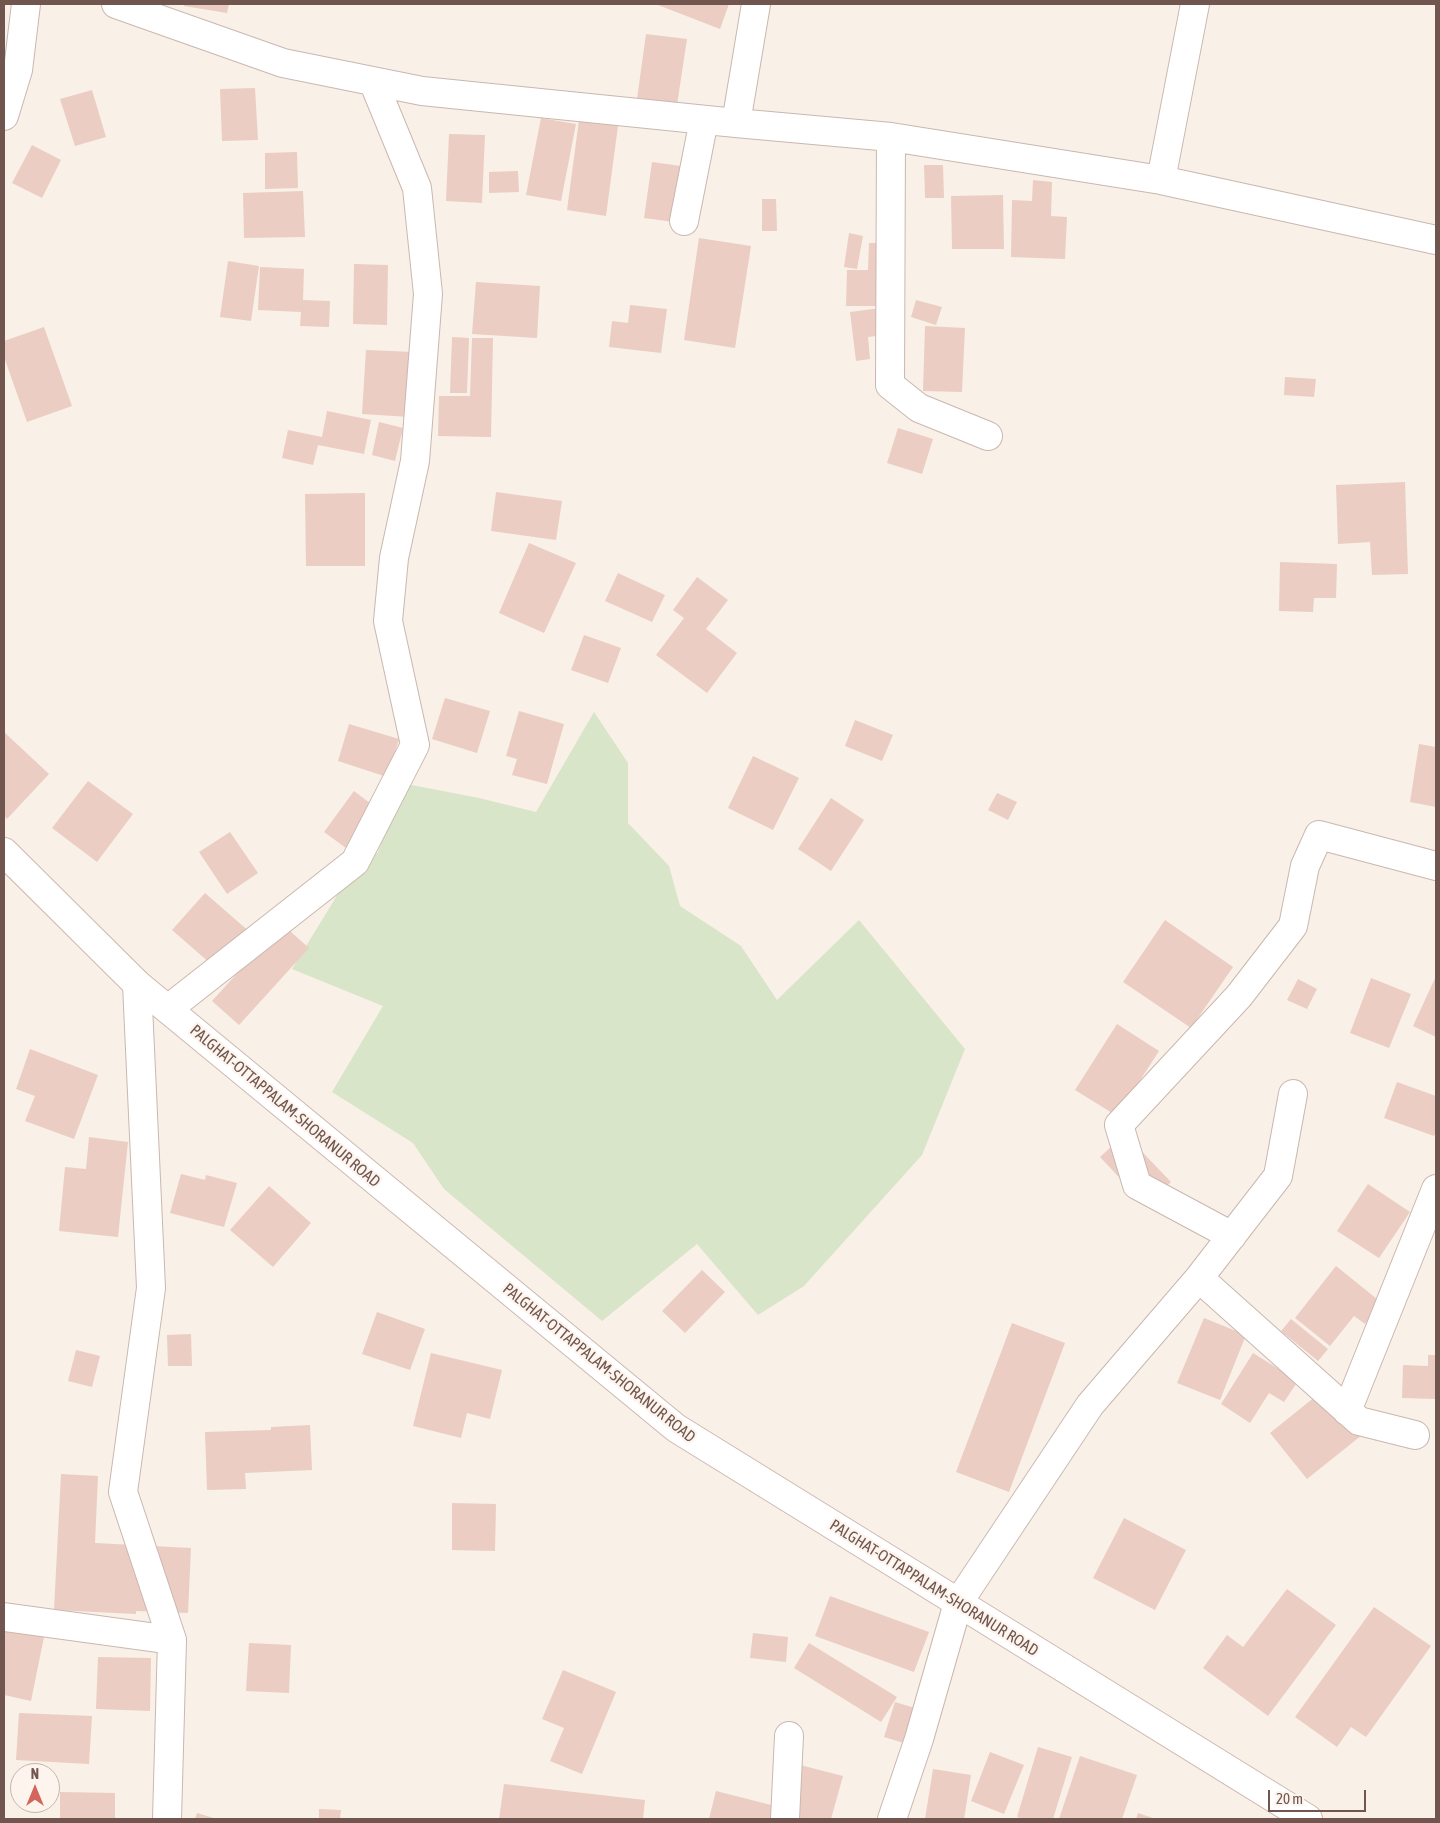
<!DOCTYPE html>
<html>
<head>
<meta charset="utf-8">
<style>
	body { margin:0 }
	#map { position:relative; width:1440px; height:1823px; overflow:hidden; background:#f9f0e7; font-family:"Asap Condensed",sans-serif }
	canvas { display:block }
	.frame { position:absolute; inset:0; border:5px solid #70564f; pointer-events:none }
	.north { position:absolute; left:10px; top:1763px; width:50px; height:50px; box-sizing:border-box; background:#fdf4ed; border:1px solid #c5b5ae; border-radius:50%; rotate:0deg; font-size:14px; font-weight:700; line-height:20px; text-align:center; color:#70564f }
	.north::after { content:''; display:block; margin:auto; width:18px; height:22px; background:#d3655d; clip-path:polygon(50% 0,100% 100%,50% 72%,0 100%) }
	.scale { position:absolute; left:1268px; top:1790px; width:98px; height:22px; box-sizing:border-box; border:2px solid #70564f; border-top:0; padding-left:6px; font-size:15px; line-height:18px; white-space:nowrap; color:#70564f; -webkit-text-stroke:4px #fdf4ed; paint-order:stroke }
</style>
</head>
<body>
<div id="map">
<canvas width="1440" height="1823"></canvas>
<div class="frame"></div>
<div class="north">N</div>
<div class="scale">20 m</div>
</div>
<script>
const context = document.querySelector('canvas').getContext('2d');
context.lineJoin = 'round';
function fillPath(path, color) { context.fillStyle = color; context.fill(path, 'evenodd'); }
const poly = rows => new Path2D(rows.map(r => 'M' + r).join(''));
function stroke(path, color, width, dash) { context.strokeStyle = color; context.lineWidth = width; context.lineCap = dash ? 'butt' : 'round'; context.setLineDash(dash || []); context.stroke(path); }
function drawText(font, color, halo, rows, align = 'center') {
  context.font = font + ' "Asap Condensed",sans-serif'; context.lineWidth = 4.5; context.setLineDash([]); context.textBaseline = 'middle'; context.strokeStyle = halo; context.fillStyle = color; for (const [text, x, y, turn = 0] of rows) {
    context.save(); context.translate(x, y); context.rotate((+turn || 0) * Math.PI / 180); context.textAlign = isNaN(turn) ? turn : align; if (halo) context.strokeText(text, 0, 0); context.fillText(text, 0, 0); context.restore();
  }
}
fillPath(poly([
	[594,712,628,763,628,823,669,866,680,906,741,946,777,1000,859,920,965,1049,922,1155,804,1286,758,1315,697,1244,602,1321,444,1189,413,1143,332,1092,383,1006,292,969,341,889,378,852,401,783,479,798,536,812]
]), '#d8e5c8');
fillPath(poly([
	[185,4,229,4,227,13,184,6],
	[659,4,729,4,720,29,658,5],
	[646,34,687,39,677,105,637,99],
	[255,88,258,140,222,141,220,89],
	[92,90,106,137,75,146,60,99],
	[541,118,576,124,561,201,526,195],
	[579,120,618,126,606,216,567,210],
	[449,134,485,135,482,203,446,201],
	[32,145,61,160,42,198,12,183],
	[297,152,298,188,265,189,265,153],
	[652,162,681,166,674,222,644,218],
	[924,165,943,165,944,198,925,198],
	[518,171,519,192,489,193,489,172],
	[1033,180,1052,182,1051,216,1067,217,1065,259,1011,257,1012,200,1032,201],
	[303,191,305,237,244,238,243,193],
	[1003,195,1004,249,952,249,951,196],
	[762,199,776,199,777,231,762,231],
	[849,233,863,236,857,269,844,267],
	[699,238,751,246,735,348,684,340],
	[869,243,892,243,891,306,846,306,847,270,868,270],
	[228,261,259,266,251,321,220,317],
	[354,264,388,265,387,325,353,324],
	[260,267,304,269,303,300,330,301,329,327,300,326,301,312,258,310],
	[476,282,540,286,537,338,472,334],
	[916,300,942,307,936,325,911,317],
	[630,305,667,309,661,353,609,347,612,321,628,323],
	[889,307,892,334,868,337,870,359,856,361,850,312],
	[925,326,965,328,962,392,923,391],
	[44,327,72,406,27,422,4,357,4,341],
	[452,337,469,338,467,393,450,393],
	[472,338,493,338,491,437,438,436,439,396,470,396],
	[366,350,414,352,410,417,362,414],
	[1285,377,1316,379,1314,397,1284,395],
	[327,411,371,420,364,454,318,445,313,465,282,458,288,430,322,437],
	[379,422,403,428,395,461,372,455],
	[898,428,933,439,922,474,887,463],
	[1405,482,1408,574,1372,575,1370,542,1338,544,1336,485],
	[496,492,562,501,556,540,491,531],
	[365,493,365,566,306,566,305,494],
	[529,543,576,563,544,633,499,613],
	[1280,562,1337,564,1336,598,1314,598,1313,612,1279,611],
	[618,573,665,595,652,622,605,601],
	[697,577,728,600,706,629,737,653,707,693,656,655,684,618,673,610],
	[584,635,621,648,608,683,571,670],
	[445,698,490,711,477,753,432,739],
	[519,711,564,724,547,784,512,775,517,759,506,756],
	[855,720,893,735,882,761,845,746],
	[349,724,399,739,387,777,338,761],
	[4,732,49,774,7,819,4,816],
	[1419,744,1436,747,1436,807,1410,802],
	[753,756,799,778,773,830,728,808],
	[88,781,133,814,97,862,52,828],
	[354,791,387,816,357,856,324,832],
	[997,793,1017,802,1008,820,988,810],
	[831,798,864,820,831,871,798,849],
	[230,832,258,873,227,894,199,852],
	[205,893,252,934,219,971,172,930],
	[1165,920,1233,967,1191,1028,1123,982],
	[282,924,309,948,239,1025,212,1001],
	[1436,976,1436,1037,1413,1026],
	[1371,978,1411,994,1389,1048,1350,1033],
	[1298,979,1317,989,1307,1009,1287,1000],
	[1117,1024,1159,1051,1117,1116,1075,1090],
	[30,1049,98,1075,74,1139,25,1121,35,1096,16,1089],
	[1397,1082,1436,1096,1436,1131,1434,1136,1384,1118],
	[1125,1134,1171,1182,1146,1206,1100,1157],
	[89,1137,128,1142,118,1237,59,1231,65,1167,86,1169],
	[181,1174,205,1180,206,1175,237,1183,224,1227,170,1213],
	[1368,1184,1410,1212,1379,1258,1337,1231],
	[269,1186,311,1223,273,1267,230,1230],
	[1336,1266,1382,1303,1365,1324,1354,1316,1330,1346,1295,1318],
	[702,1270,725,1292,685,1333,662,1311],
	[377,1312,425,1329,410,1370,362,1354],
	[1204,1318,1246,1335,1220,1400,1177,1383],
	[1291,1319,1328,1349,1318,1361,1281,1331],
	[1012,1323,1065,1343,1009,1492,956,1472],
	[191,1334,192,1366,168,1366,167,1335],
	[76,1350,100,1356,92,1387,68,1381],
	[431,1353,502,1370,490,1419,467,1413,461,1438,413,1426],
	[1253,1353,1298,1381,1284,1402,1269,1393,1250,1423,1221,1404],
	[1428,1355,1436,1355,1436,1399,1402,1398,1403,1365,1428,1366],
	[1316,1396,1331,1415,1345,1404,1367,1431,1307,1479,1270,1433],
	[310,1425,312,1470,245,1473,246,1489,207,1490,205,1432,271,1430,271,1427],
	[61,1474,98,1476,95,1543,191,1548,188,1613,136,1611,136,1614,54,1610],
	[452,1503,496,1504,495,1551,452,1550],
	[1124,1518,1186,1550,1155,1610,1093,1578],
	[1287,1589,1336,1625,1268,1716,1203,1668,1227,1635,1243,1647],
	[830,1596,929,1632,914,1672,815,1636],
	[1374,1607,1431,1646,1366,1737,1351,1727,1337,1747,1295,1717],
	[4,1629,44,1637,31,1701,4,1695],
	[753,1633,788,1637,786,1662,750,1658],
	[249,1643,291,1645,289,1693,246,1691],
	[809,1643,897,1697,881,1722,794,1668],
	[98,1657,151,1658,150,1711,96,1709],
	[563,1670,616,1692,582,1774,550,1761,564,1728,542,1719],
	[895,1702,918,1709,907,1744,884,1737],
	[19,1713,92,1716,89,1764,16,1760],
	[1038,1747,1072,1757,1053,1819,1024,1819,1017,1817],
	[990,1752,1024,1765,1004,1814,971,1801],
	[1080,1756,1137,1775,1122,1819,1059,1819],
	[796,1764,843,1776,831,1819,709,1819,716,1791,783,1808],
	[933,1769,971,1775,964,1819,925,1819],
	[504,1784,645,1800,643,1819,499,1819],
	[60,1792,115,1793,115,1819,60,1819],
	[319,1809,341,1810,340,1819,319,1819],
	[197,1813,217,1819,195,1819],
	[1138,1813,1156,1819,1136,1819]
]), '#ebcdc3');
const minor = poly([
	[116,4,283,63,422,91,736,123,891,137,1161,180,1436,240],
	[4,116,18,70,26,4],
	[736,123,756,4],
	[891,137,890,385,919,408,988,436],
	[1161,180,1195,4],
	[684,221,704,120],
	[137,984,151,1288,123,1492,172,1640,167,1819],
	[168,1009,355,862,415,745,388,621,394,558,415,461,428,294,417,188,373,81],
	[1232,1236,1137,1185,1119,1125,1239,996,1293,926,1305,866,1319,835,1436,866],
	[1199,1278,1278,1176,1293,1094],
	[1347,1411,1436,1189],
	[4,1617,172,1640],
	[785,1819,789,1736],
	[892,1819,919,1739,958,1603,1090,1405,1199,1278,1359,1421,1415,1435]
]);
const secondary = poly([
	[4,852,137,984,676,1428,1308,1819]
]);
stroke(minor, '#cab7af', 30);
stroke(secondary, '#ceb8b0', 30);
stroke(minor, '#fff', 28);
stroke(secondary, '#fff', 28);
drawText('16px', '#70564f', '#fdf4ed', [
	["PALGHAT-OTTAPPALAM-SHORANUR ROAD",285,1106,40],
	["PALGHAT-OTTAPPALAM-SHORANUR ROAD",599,1363,39],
	["PALGHAT-OTTAPPALAM-SHORANUR ROAD",934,1588,32]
]);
</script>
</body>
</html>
